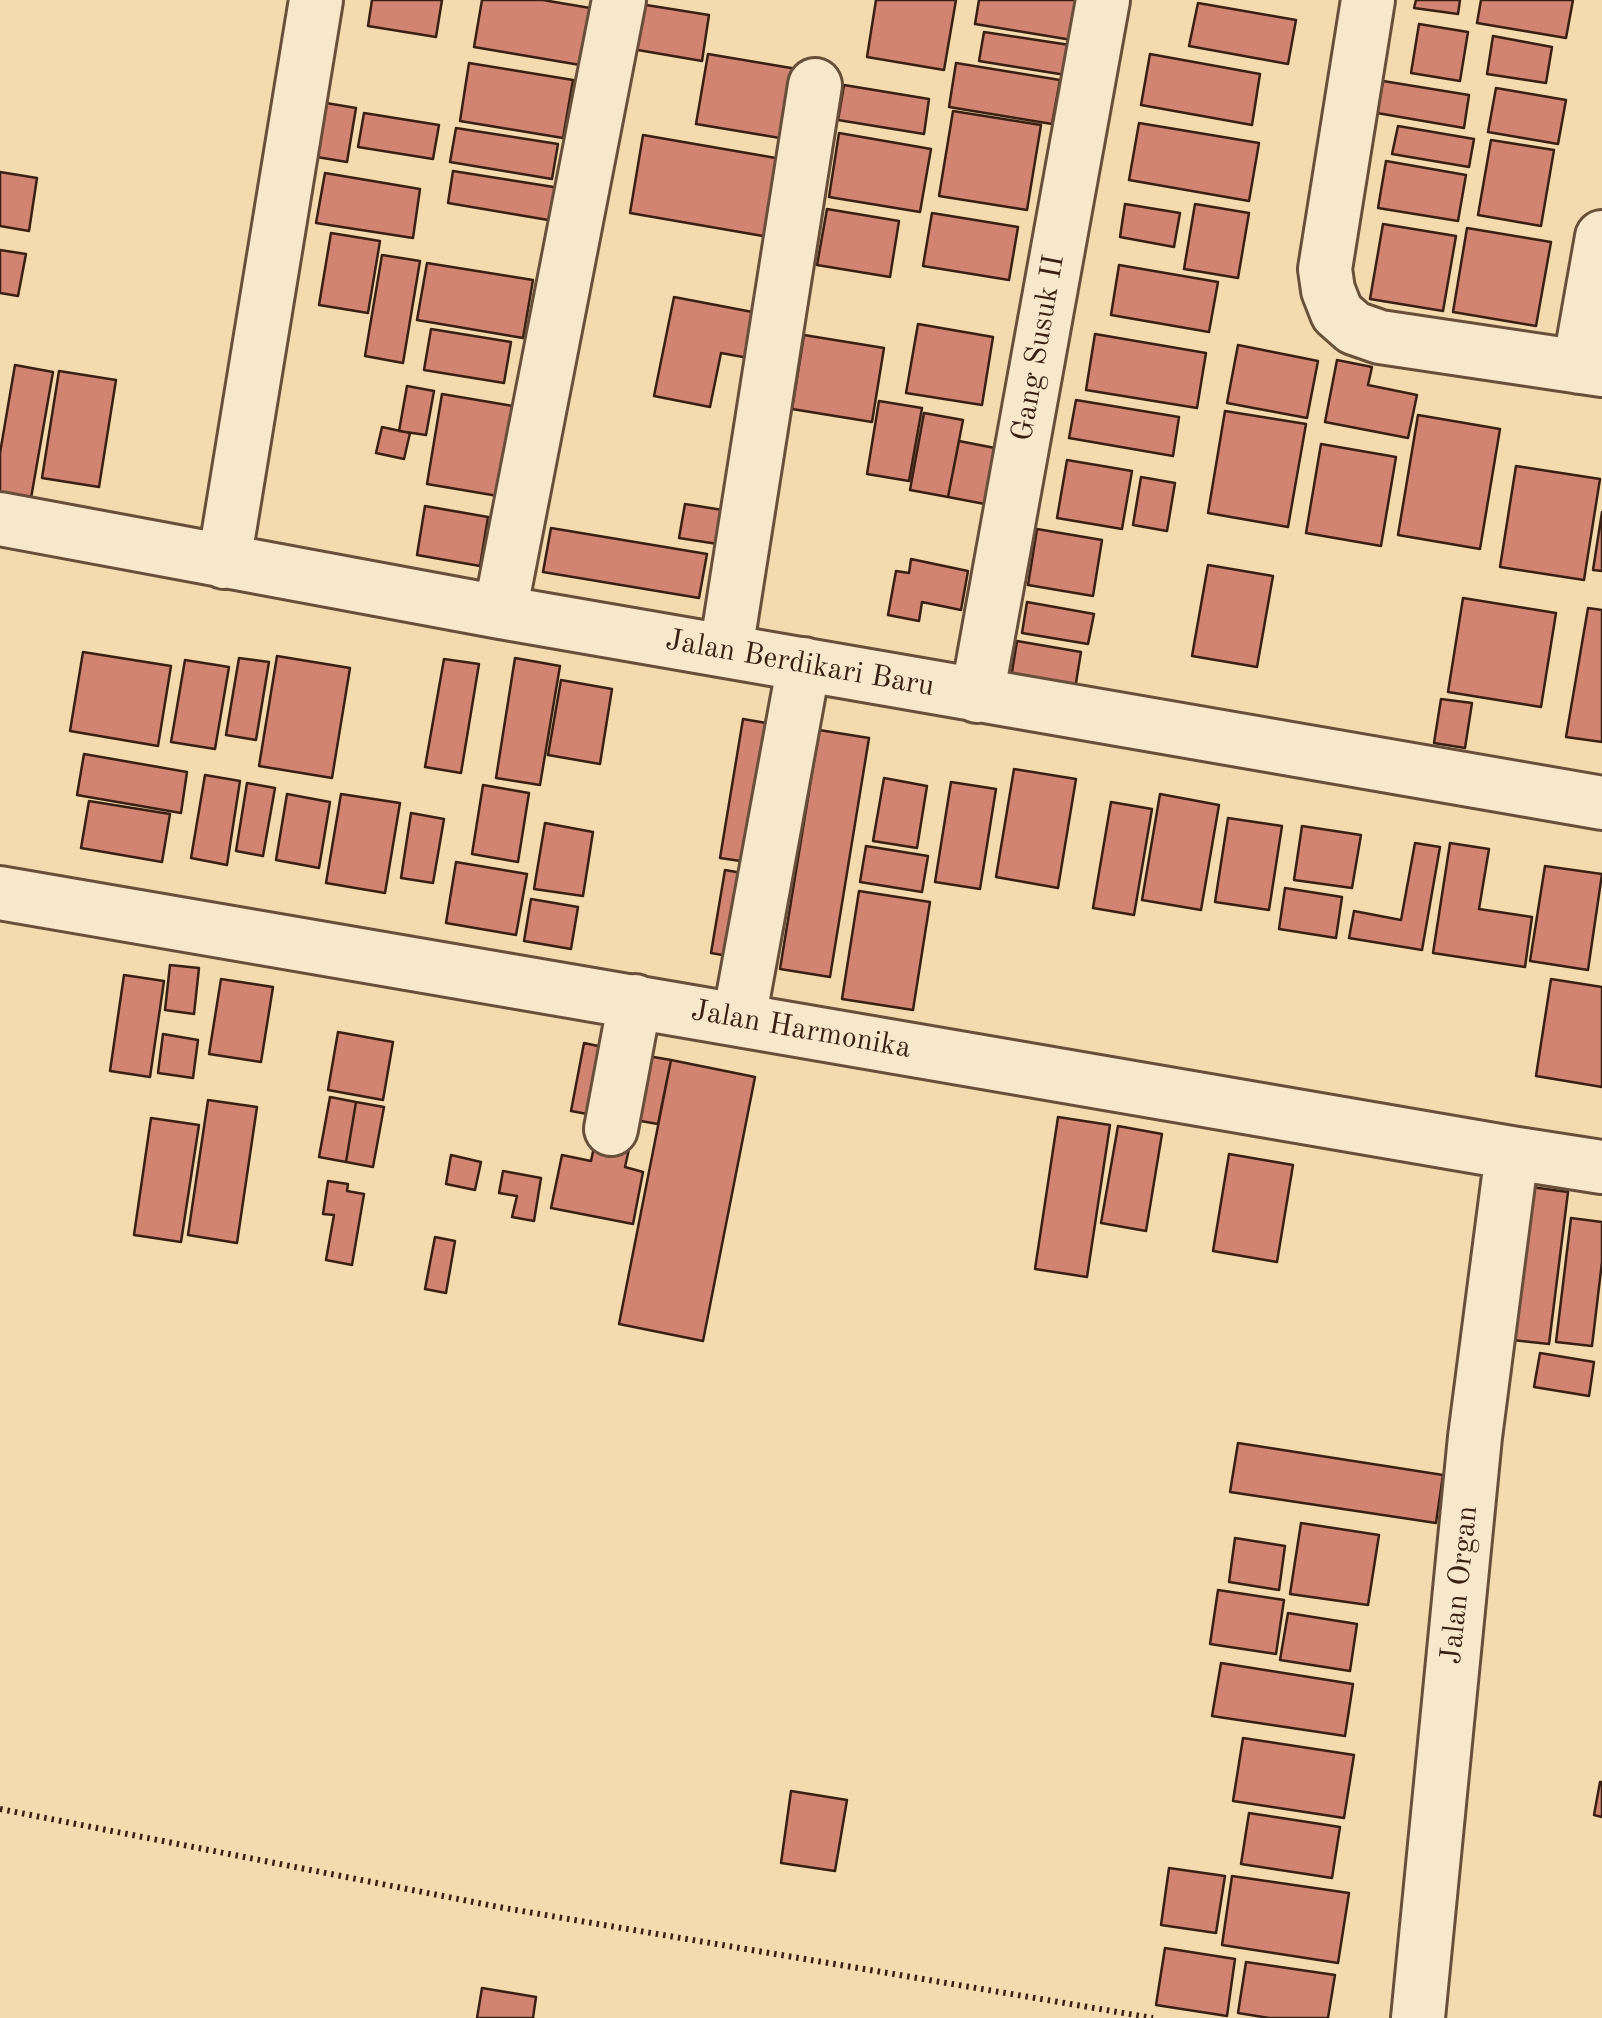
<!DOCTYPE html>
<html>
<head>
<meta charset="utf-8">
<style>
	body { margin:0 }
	canvas { display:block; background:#f3dbaf }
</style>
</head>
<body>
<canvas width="1602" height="2018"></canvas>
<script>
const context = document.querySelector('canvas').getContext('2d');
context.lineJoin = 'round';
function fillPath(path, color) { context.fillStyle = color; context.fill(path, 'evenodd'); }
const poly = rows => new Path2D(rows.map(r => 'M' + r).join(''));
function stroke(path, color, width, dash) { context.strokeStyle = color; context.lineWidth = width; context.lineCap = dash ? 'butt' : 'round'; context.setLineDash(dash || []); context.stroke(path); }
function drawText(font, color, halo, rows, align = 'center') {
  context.font = font + ' "Old Standard TT",serif'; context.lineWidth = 10; context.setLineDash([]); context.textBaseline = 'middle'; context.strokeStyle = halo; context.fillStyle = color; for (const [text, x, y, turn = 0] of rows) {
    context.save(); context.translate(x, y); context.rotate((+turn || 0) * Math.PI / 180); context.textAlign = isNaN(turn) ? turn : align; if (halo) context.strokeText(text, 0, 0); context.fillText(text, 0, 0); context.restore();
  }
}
const building = poly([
	[372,0,442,0,436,37,368,26,372,0],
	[482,0,543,0,596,9,586,66,474,47,482,0],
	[876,0,956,0,944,70,867,57,876,0],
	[979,0,1091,0,1084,42,975,24,979,0],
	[1416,0,1460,0,1458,14,1414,8,1416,0],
	[1481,0,1573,0,1566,38,1477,23,1481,0],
	[1198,3,1296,20,1288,64,1189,46,1198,3],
	[640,4,709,15,702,61,632,49,640,4],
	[1419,24,1468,32,1460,81,1411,73,1419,24],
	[984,32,1083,47,1078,77,979,61,984,32],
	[1493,36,1552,47,1546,83,1487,74,1493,36],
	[708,54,797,69,786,139,696,124,708,54],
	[1150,54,1260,74,1252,125,1141,105,1150,54],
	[469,63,573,80,563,138,460,121,469,63],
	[956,63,1060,80,1052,124,949,107,956,63],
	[1383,81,1469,95,1464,128,1377,113,1383,81],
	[844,85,929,99,924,134,838,120,844,85],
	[1496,88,1566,100,1558,144,1488,132,1496,88],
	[326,103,356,108,347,162,317,157,326,103],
	[953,111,1041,125,1027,210,939,196,953,111],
	[364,113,439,125,433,159,358,147,364,113],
	[1139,123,1259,143,1249,201,1129,180,1139,123],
	[1398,126,1474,139,1469,167,1392,154,1398,126],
	[456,128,558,144,552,179,450,162,456,128],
	[839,133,931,149,920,212,829,197,839,133],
	[643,135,799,162,786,240,630,213,643,135],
	[1491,140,1554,150,1541,226,1478,215,1491,140],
	[1386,161,1466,175,1458,221,1378,208,1386,161],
	[453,171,560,188,554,221,448,203,453,171],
	[0,172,37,178,29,231,0,226,0,172],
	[325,173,420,189,413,238,316,223,325,173],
	[1125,204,1180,213,1174,247,1120,237,1125,204],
	[1195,204,1249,213,1238,278,1184,269,1195,204],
	[827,209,899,221,890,277,817,265,827,209],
	[932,213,1018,227,1009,280,923,266,932,213],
	[1383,224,1456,236,1443,311,1370,299,1383,224],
	[1467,228,1551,242,1536,326,1453,312,1467,228],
	[331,233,380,241,368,313,319,305,331,233],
	[0,250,26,254,18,296,0,293,0,250],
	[382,255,420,261,403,363,365,356,382,255],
	[427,263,533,280,523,338,417,320,427,263],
	[1119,265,1218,282,1209,332,1111,315,1119,265],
	[674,297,763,314,754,359,721,353,710,407,654,396,674,297],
	[918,324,993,337,982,405,906,393,918,324],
	[431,329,511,342,504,383,424,370,431,329],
	[1095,334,1206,353,1197,408,1086,390,1095,334],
	[804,335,884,348,872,422,792,409,804,335],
	[1238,345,1318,361,1307,418,1227,403,1238,345],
	[1337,360,1372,367,1368,385,1417,395,1408,438,1325,422,1337,360],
	[15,365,53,372,30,504,0,499,0,453,15,365],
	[59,371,116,380,99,487,42,478,59,371],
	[407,386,434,391,426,435,399,431,407,386],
	[442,394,513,406,498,496,427,484,442,394],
	[1076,400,1179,417,1173,456,1069,438,1076,400],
	[879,401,922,408,909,481,867,474,879,401],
	[1225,411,1306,424,1288,527,1208,513,1225,411],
	[924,413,963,420,948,497,910,490,924,413],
	[1418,415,1500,429,1480,549,1398,535,1418,415],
	[382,427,410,433,404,459,376,453,382,427],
	[959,441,1000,449,990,505,948,497,959,441],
	[1321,444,1396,457,1381,546,1306,533,1321,444],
	[1067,460,1132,471,1122,529,1057,518,1067,460],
	[1516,466,1600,479,1584,580,1500,567,1516,466],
	[1141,477,1175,483,1167,531,1133,525,1141,477],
	[685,504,729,511,724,545,679,538,685,504],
	[425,506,488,517,480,566,417,555,425,506],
	[1602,512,1602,571,1593,570,1602,512],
	[551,528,707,554,699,598,543,572,551,528],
	[1037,529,1102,540,1093,596,1028,585,1037,529],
	[911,559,968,571,961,610,922,602,919,621,888,615,896,571,909,573,911,559],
	[1208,565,1273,576,1257,667,1192,656,1208,565],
	[1463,598,1556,613,1541,707,1448,692,1463,598],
	[1027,602,1094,614,1088,644,1022,633,1027,602],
	[1588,608,1602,610,1602,742,1566,737,1588,608],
	[1017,641,1081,652,1075,689,1011,678,1017,641],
	[83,652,171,666,158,746,70,731,83,652],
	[277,656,350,668,332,778,259,766,277,656],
	[239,658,269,662,256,740,226,735,239,658],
	[515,658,560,666,540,785,496,778,515,658],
	[444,659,479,664,461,773,425,767,444,659],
	[185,660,229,667,215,749,171,742,185,660],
	[561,680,612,689,600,764,548,755,561,680],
	[1441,699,1472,703,1465,748,1434,743,1441,699],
	[743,719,784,726,761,864,720,858,743,719],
	[819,730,869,738,830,977,780,969,819,730],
	[84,754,187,772,181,813,77,795,84,754],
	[1014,769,1076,779,1058,888,996,877,1014,769],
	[205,775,240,781,227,865,191,858,205,775],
	[884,778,927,786,917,848,873,841,884,778],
	[951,782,996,789,980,889,935,882,951,782],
	[247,783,275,788,263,856,236,851,247,783],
	[483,785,529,793,518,862,472,854,483,785],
	[287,794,330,802,319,868,276,860,287,794],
	[341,794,400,803,385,893,326,883,341,794],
	[1160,794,1219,805,1201,910,1142,900,1160,794],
	[89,801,170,814,162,862,81,848,89,801],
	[1111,802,1152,809,1134,915,1093,908,1111,802],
	[411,813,444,819,433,883,401,878,411,813],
	[1228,818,1282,826,1269,910,1215,902,1228,818],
	[545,823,593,832,583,896,534,889,545,823],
	[1302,826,1361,835,1352,888,1294,880,1302,826],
	[1415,843,1440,847,1422,950,1349,938,1354,911,1401,920,1415,843],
	[1450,843,1489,849,1479,909,1532,917,1525,967,1433,953,1450,843],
	[866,846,928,856,922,892,860,882,866,846],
	[456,862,527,874,516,935,446,923,456,862],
	[1545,866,1602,874,1588,970,1530,961,1545,866],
	[725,870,759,876,745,959,711,953,725,870],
	[1285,888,1342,897,1336,938,1279,929,1285,888],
	[859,891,930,902,913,1010,842,999,859,891],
	[531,899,578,907,571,949,524,941,531,899],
	[170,965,199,968,194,1014,165,1010,170,965],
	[124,975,164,981,150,1077,110,1071,124,975],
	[221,979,273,987,261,1062,209,1054,221,979],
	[1551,979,1602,987,1602,1087,1536,1076,1551,979],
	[338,1032,393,1042,383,1100,328,1090,338,1032],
	[163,1034,198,1040,193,1078,158,1073,163,1034],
	[584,1043,622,1051,609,1118,571,1111,584,1043],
	[642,1055,671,1060,658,1124,629,1119,642,1055],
	[671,1060,755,1077,703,1341,619,1324,671,1060],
	[330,1097,356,1102,346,1162,319,1157,330,1097],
	[208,1100,257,1107,237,1243,188,1235,208,1100],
	[356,1102,384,1107,373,1167,346,1162,356,1102],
	[1058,1117,1110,1125,1087,1277,1035,1269,1058,1117],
	[151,1118,199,1125,181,1242,134,1235,151,1118],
	[1118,1126,1162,1134,1146,1231,1101,1223,1118,1126],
	[595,1142,629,1149,625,1167,643,1172,633,1224,551,1208,562,1155,591,1161,595,1142],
	[1229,1154,1293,1165,1277,1262,1213,1251,1229,1154],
	[451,1155,481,1162,475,1190,446,1184,451,1155],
	[503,1171,541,1178,534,1221,512,1217,517,1196,499,1193,503,1171],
	[328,1181,348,1184,347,1191,364,1194,352,1265,326,1260,334,1215,323,1214,328,1181],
	[1531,1187,1568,1192,1549,1344,1512,1340,1531,1187],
	[1571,1218,1602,1222,1602,1262,1592,1346,1556,1342,1571,1218],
	[435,1237,455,1241,446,1293,425,1289,435,1237],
	[1540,1353,1594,1362,1589,1396,1534,1387,1540,1353],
	[1238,1443,1443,1475,1436,1523,1230,1492,1238,1443],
	[1301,1523,1379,1535,1368,1605,1290,1594,1301,1523],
	[1235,1538,1285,1546,1279,1590,1229,1582,1235,1538],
	[1218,1590,1284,1600,1276,1654,1210,1644,1218,1590],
	[1288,1613,1357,1624,1350,1671,1280,1660,1288,1613],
	[1221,1663,1353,1684,1345,1736,1212,1716,1221,1663],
	[1243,1738,1354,1755,1344,1818,1233,1801,1243,1738],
	[1600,1782,1602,1782,1602,1817,1594,1815,1600,1782],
	[791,1791,847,1800,835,1871,781,1863,791,1791],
	[1249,1813,1340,1827,1332,1878,1241,1864,1249,1813],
	[1169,1868,1225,1876,1216,1933,1161,1925,1169,1868],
	[1232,1876,1349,1893,1338,1963,1222,1945,1232,1876],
	[1165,1948,1235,1959,1227,2016,1156,2005,1165,1948],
	[1246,1962,1335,1975,1328,2018,1269,2018,1238,2013,1246,1962],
	[482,1988,536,1997,533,2018,477,2018,482,1988]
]);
fillPath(building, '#d18471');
stroke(building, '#392013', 2.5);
const minor = poly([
	[1368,0,1325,269,1328,290,1337,313,1354,328,1380,337,1602,370],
	[1579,367,1602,237],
	[0,519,500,612,1602,803],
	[224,562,316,0],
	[500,612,619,0],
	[726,650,815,85],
	[977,696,1103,0],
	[0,893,1512,1153,1602,1167],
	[739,1019,804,664],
	[611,1129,635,1001],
	[1418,2018,1475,1437,1512,1153]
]);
stroke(minor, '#684f3a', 58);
stroke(poly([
	[0,1809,504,1908,1153,2018]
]), '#392013', 6, [2.5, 5]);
stroke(minor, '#f7e8cb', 52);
drawText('30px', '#392013', '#f7e8cb', [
	["Gang Susuk II",1039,348,-80],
	["Jalan Berdikari Baru",800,664,10],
	["Jalan Harmonika",801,1030,10],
	["Jalan Organ",1460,1585,-84]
]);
</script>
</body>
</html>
